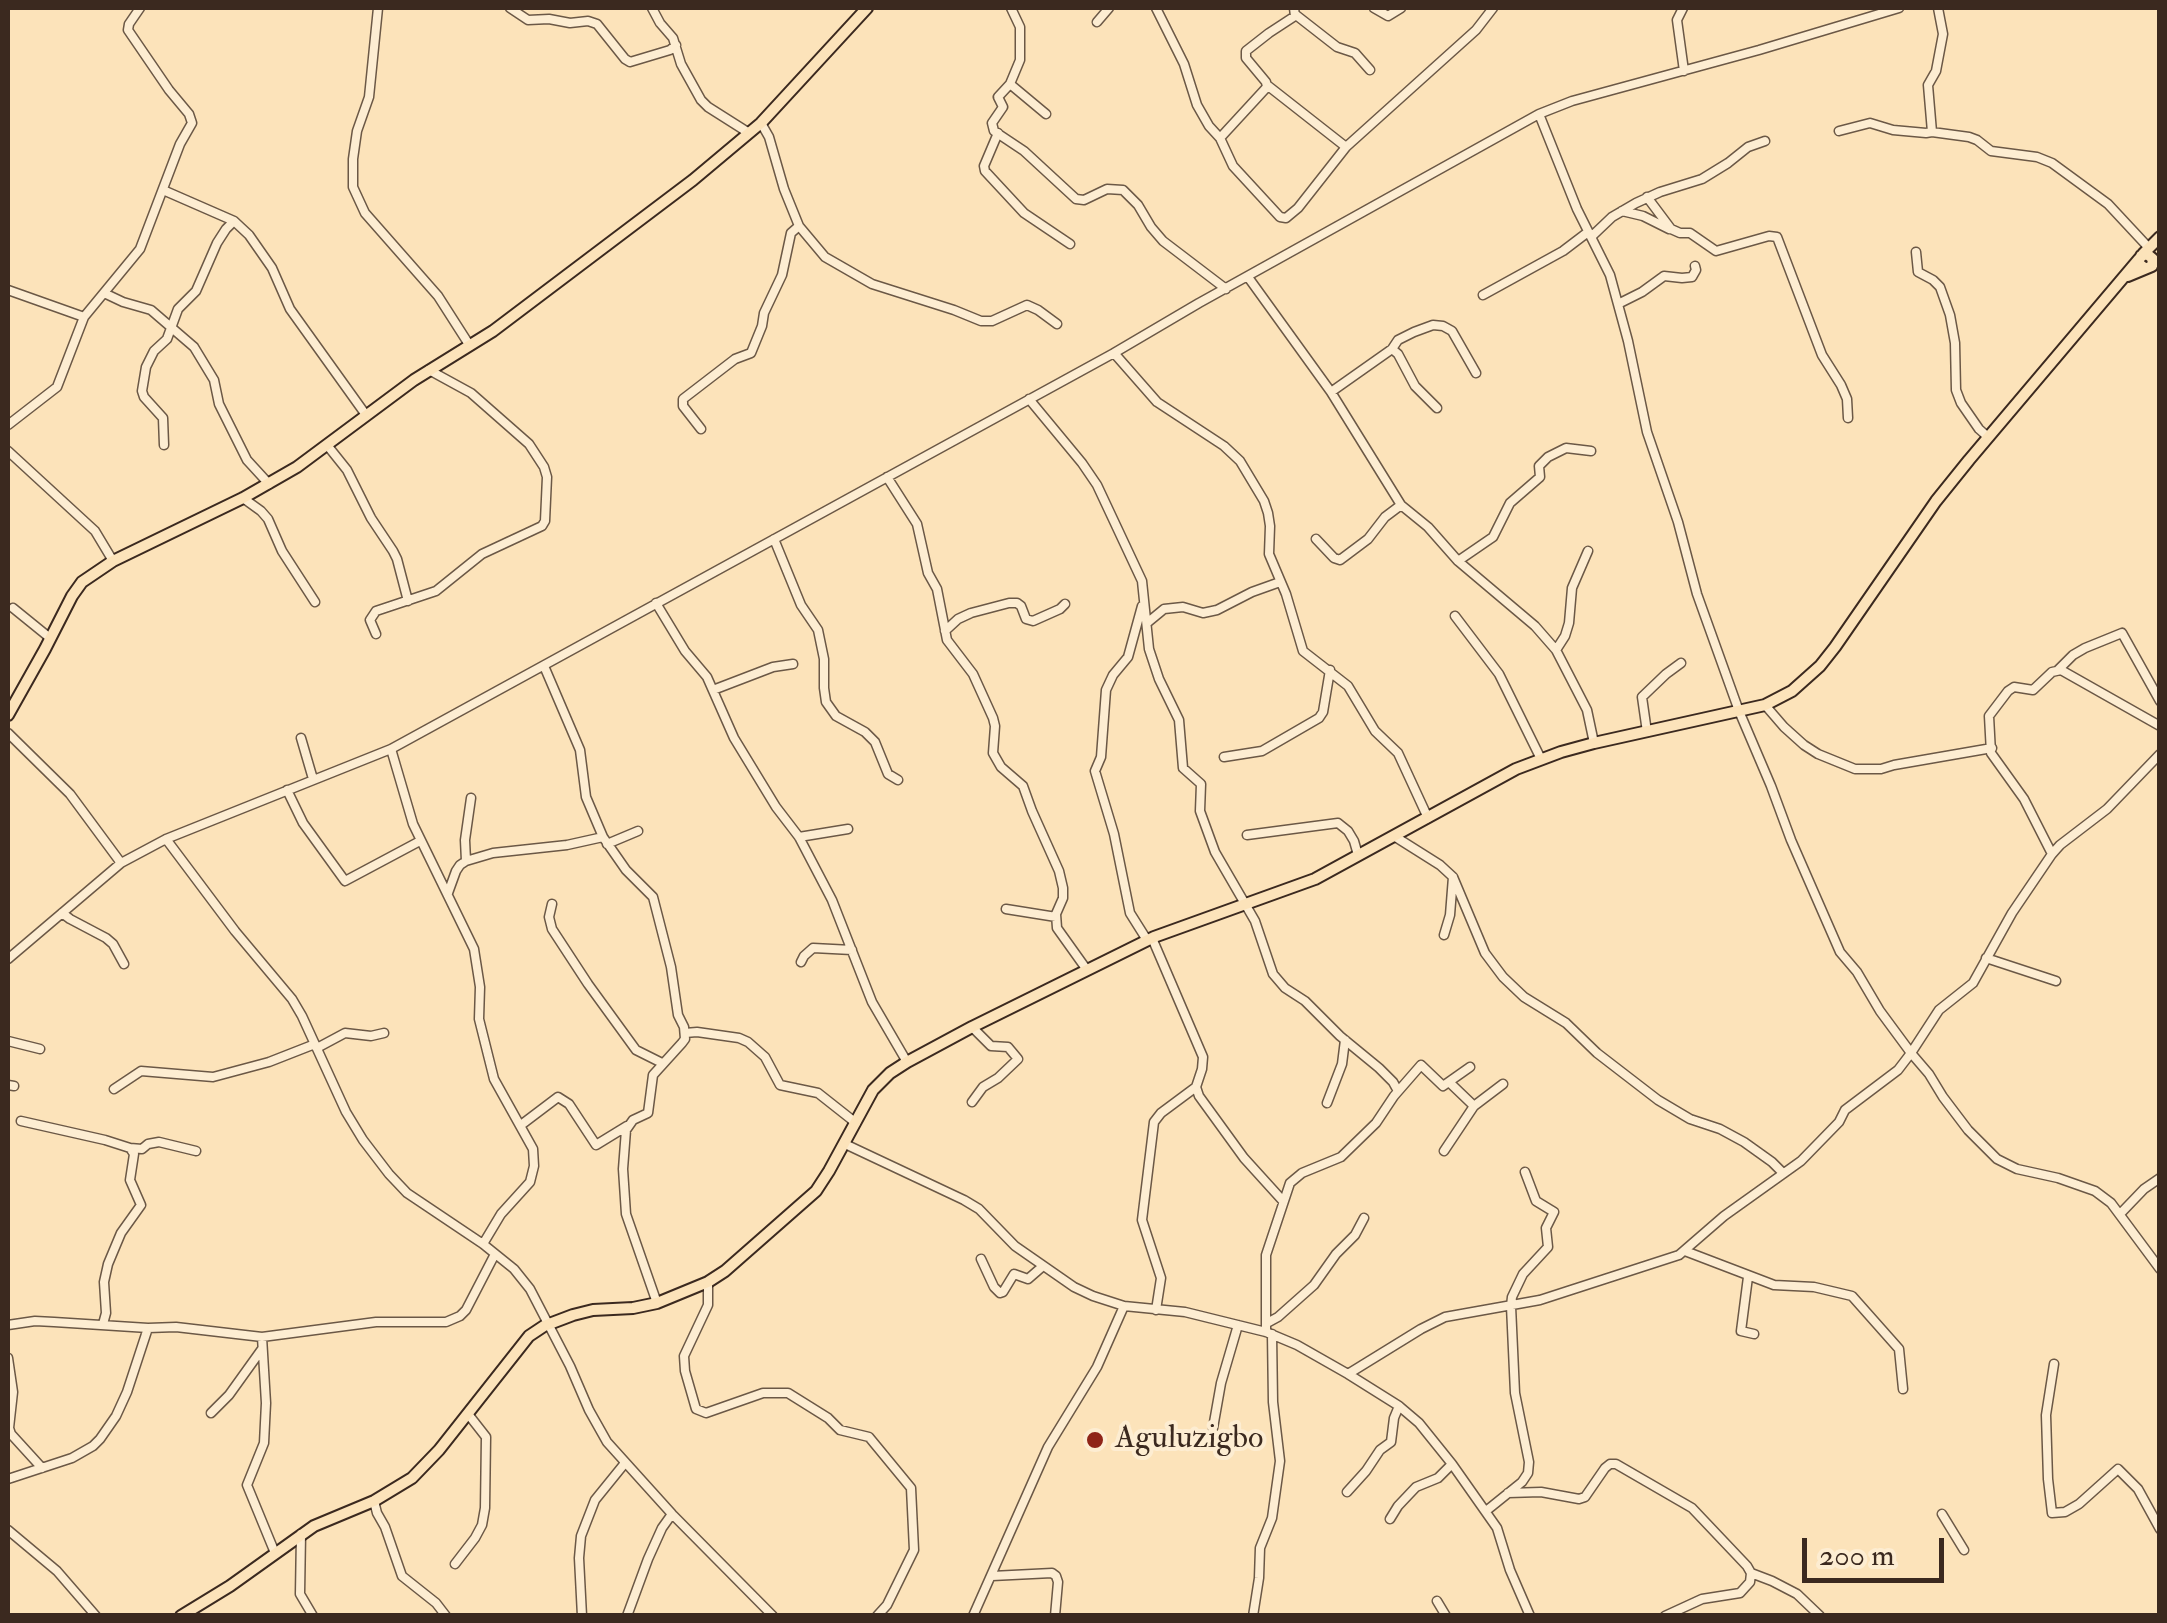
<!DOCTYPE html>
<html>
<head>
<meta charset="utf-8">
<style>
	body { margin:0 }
	#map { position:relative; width:2167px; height:1623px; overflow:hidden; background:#fce3ba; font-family:"IM FELL Double Pica",serif }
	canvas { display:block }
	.frame { position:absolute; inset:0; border:10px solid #3b291f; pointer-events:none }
	.scale { position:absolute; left:1802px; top:1538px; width:142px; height:45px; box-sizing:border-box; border:5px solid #3b291f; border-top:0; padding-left:12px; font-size:30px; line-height:35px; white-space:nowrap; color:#3b291f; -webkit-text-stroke:8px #fdedd2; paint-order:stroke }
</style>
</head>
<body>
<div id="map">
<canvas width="2167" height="1623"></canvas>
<div class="frame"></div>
<div class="scale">200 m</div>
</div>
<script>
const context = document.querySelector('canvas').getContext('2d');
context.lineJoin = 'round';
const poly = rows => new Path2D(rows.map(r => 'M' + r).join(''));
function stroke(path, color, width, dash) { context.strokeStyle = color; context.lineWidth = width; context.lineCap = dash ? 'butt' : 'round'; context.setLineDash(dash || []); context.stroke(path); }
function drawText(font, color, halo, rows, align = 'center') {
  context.font = font + ' "IM FELL Double Pica",serif'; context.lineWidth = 8; context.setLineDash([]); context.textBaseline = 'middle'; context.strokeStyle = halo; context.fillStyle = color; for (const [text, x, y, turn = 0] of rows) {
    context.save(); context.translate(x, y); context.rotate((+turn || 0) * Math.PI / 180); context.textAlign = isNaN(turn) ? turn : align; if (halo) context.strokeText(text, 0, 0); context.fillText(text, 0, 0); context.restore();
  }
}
const minor = poly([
	[378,8,369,97,357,131,353,159,353,187,365,213,438,296,470,346],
	[510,8,528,20,549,19,570,23,588,21,597,24,625,59,630,62,670,50,676,45],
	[652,8,660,23,673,38,681,64,701,100,708,107,749,133],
	[1011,8,1020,27,1020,60,1010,84,1046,114],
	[1156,8,1184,64,1197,105,1209,126,1220,138,1233,166,1280,217,1286,218,1298,208,1346,147,1476,30,1493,8],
	[1374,8,1388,16,1401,8],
	[1683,8,1677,20,1684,71],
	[1938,8,1943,34,1936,71,1928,85,1932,132,1969,137,1977,140,1991,151,2037,157,2052,163,2108,204,2149,248],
	[1296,15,1337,47,1355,53,1370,70],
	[1097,22,1109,8],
	[1010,84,998,97,1003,107,992,123,994,131,1024,151,1076,199,1084,200,1107,189,1123,190,1138,205,1151,227,1163,241,1226,289],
	[1267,85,1346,147],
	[761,123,769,137,784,189,799,226,825,257,872,284,954,310,981,321,992,321,1027,305,1038,310,1057,324],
	[1839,131,1870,123,1893,130,1926,133,1932,132],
	[998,133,984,166,985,171,1024,213,1070,244],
	[1220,138,1267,87,1266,82,1246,58,1246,51,1269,33,1295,16,1294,8],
	[163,190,234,221,249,235,272,268,290,309,366,415],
	[1647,197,1671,229,1680,233,1690,233,1716,251,1769,236,1777,237,1822,355,1841,385,1847,399,1848,418],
	[1622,211,1643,216,1669,229],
	[1591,237,1612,217,1636,203,1660,192,1702,179,1728,163,1748,147,1765,141],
	[1916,252,1918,272,1933,280,1940,287,1950,315,1955,343,1956,390,1961,403,1979,429,1988,437],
	[1248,277,1331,392,1401,505,1428,527,1458,561,1535,626,1556,650,1587,710,1594,743],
	[8,290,84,317],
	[104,293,123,302,151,310,194,347,214,380,219,404,247,460,269,484],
	[1483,295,1563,251,1588,232],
	[1618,304,1642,292,1664,276,1682,278,1692,277,1696,270,1695,266],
	[1392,349,1398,340,1414,332,1433,325,1443,326,1452,331,1476,373],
	[1114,353,1157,402,1224,446,1240,461,1264,501,1268,513,1270,526,1269,554,1286,594,1303,651,1348,686,1375,731,1398,753,1428,818],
	[1331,392,1392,349,1398,354,1415,386,1437,408],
	[1029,399,1082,463,1097,485,1142,581,1149,649,1159,679,1179,720,1183,768,1201,784,1200,811,1215,852,1255,921,1273,974,1285,988,1305,1001,1340,1036,1379,1068,1393,1082,1398,1091],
	[8,425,57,387,84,317,140,249,180,144,192,123,189,114,169,90,128,30,129,24,140,8],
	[701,429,683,406,683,399,735,359,751,353,762,326,764,313,782,275,791,233,799,226],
	[164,445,163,418,144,397,142,391,146,367,154,351,167,339,178,309,196,291,217,243,226,229,234,221],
	[327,445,347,470,371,518,393,551,397,559,408,601],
	[8,451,95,531,113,561],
	[887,477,917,524,928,573,937,589,947,640,973,674,993,718,995,726,993,753,1001,767,1023,786,1032,811,1059,871,1063,888,1063,898,1056,914,1057,928,1087,970],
	[243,498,261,511,268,519,282,551,315,602],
	[774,539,801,605,818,630,824,659,824,688,826,702,836,716,865,732,875,742,888,774,898,780],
	[1316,539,1334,558,1340,560,1368,539,1385,517,1401,505],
	[1458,561,1493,537,1510,503,1540,477,1539,466,1548,457,1566,448,1591,451],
	[656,603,685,651,707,677,734,738,776,807,799,837,832,900,872,1002,907,1062],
	[1142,606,1128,657,1113,675,1106,690,1101,757,1095,771,1114,834,1130,913,1147,940],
	[13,608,50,638],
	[1455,616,1499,674,1541,759],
	[1147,623,1164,609,1183,607,1203,613,1217,610,1252,592,1280,582],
	[945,631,958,619,971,613,1009,603,1017,603,1021,606,1026,619,1033,621,1060,609,1065,604],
	[376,634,370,620,376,611,436,591,482,554,542,526,545,521,547,477,544,467,529,444,471,393,429,370],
	[1556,650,1565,636,1569,623,1572,588,1588,551],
	[544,666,580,750,586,797,603,837,626,870,653,897,671,967,678,1015,684,1027,685,1039,682,1043,653,1075,648,1113,633,1120,626,1130,623,1169,626,1214,657,1303],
	[2058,670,2073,655,2085,648,2122,633,2160,701],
	[713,690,773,667,793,664],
	[1765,705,1784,727,1804,745,1818,754,1855,769,1881,769,1894,765,1992,748],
	[1647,732,1642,697,1666,674,1681,663],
	[8,733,70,794,121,863],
	[301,738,313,779],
	[391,749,413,824,474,949,480,987,479,1019,494,1079,533,1149,534,1166,530,1182,501,1214,483,1244],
	[2160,754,2107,809,2060,845,2052,854,2012,913,1973,983,1939,1010,1911,1053,1929,1074,1943,1097,1968,1130,1997,1159,2017,1169,2058,1178,2095,1191,2111,1203,2160,1269],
	[1224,757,1262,751,1319,718,1323,712,1330,670],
	[287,790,303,823,345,881,420,841],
	[1247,835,1338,823,1348,831,1354,841,1358,855],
	[1394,836,1440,865,1453,877,1485,953,1503,977,1524,997,1566,1023,1597,1053,1658,1100,1690,1119,1720,1129,1744,1142,1772,1162,1783,1173],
	[799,837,848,829],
	[166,839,235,931,292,999,302,1016,346,1112,363,1140,389,1174,407,1193,483,1244,514,1269,530,1289,570,1366,589,1410,607,1442,672,1514,773,1616],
	[607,844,638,831],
	[2052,854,2024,799,1991,753,1989,716,2008,691,2014,687,2033,690,2052,672,2061,670,2160,726],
	[466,861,465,840,471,798],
	[448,893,456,871,460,865,466,861,493,853,567,845,603,837],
	[552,904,549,917,552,929,588,984,636,1050,662,1063],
	[1006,909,1056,917],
	[62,913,70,919,106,938,113,944,124,964],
	[1444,935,1450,915,1453,877],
	[1152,938,1203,1057,1202,1069,1196,1087,1199,1096,1244,1158,1283,1201],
	[1986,958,2056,981],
	[8,959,121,863,166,839,391,749,1114,353,1199,303,1539,114,1572,101,1759,50,1899,8],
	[801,962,804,956,813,948,852,950],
	[972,1027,991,1046,1008,1047,1018,1059,998,1078,983,1087,972,1102],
	[685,1033,697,1032,739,1038,748,1042,765,1057,780,1085,818,1093,856,1123],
	[8,1041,40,1049],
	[317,1048,345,1033,371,1036,384,1033],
	[1449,1082,1474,1106],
	[8,1085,14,1086],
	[114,1089,141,1071,213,1077,269,1062,315,1044],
	[1327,1103,1342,1064,1345,1040],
	[21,1121,105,1140,130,1148,134,1154,130,1180,141,1205,121,1233,108,1264,104,1282,106,1313,103,1324],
	[521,1125,558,1097,569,1104,596,1145,627,1126],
	[845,1144,964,1200,979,1209,1015,1246,1074,1287,1093,1296,1124,1306,1185,1312,1266,1332,1297,1345,1348,1374,1421,1329,1445,1317,1540,1300,1679,1255,1724,1216,1801,1161,1839,1122,1845,1110,1898,1070,1911,1053,1880,1011,1857,972,1840,952,1791,840,1771,786,1739,711,1697,594,1678,522,1647,432,1628,341,1610,275,1577,209,1539,114],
	[130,1148,142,1149,148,1144,159,1142,196,1151],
	[1444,1151,1474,1106,1503,1084],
	[2120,1214,2144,1189,2160,1178],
	[1685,1251,1774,1285,1814,1287,1852,1296,1899,1349,1903,1389],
	[981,1259,994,1287,1000,1293,1003,1292,1014,1274,1028,1279,1043,1266],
	[1748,1277,1741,1331,1754,1334],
	[708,1282,708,1305,684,1356,685,1371,696,1409,706,1413,763,1393,788,1393,828,1418,840,1430,869,1437,911,1488,914,1550,887,1605,877,1616],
	[1156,1310,1161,1278,1142,1220,1154,1122,1161,1113,1196,1087],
	[1267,1323,1278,1317,1314,1285,1336,1254,1355,1235,1364,1218],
	[8,1325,35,1321,54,1322,148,1328,176,1327,262,1337,376,1322,446,1322,460,1316,466,1310,495,1254],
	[1266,1332,1266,1255,1290,1183,1302,1173,1341,1157,1376,1123,1394,1096,1421,1065,1443,1086,1470,1067],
	[262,1337,266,1403,264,1443,247,1485,275,1553],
	[8,1358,13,1392,9,1428,11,1434,42,1468],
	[2054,1364,2046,1415,2048,1479,2052,1513,2065,1512,2079,1504,2118,1469,2138,1489,2160,1529],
	[1348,1374,1399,1406,1419,1423,1452,1464,1497,1528,1510,1570,1530,1616],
	[211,1413,229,1395,262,1349],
	[1213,1428,1221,1383,1238,1325],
	[8,1479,72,1458,93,1446,100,1439,116,1416,127,1392,148,1328],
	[1347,1492,1366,1471,1380,1450,1391,1442,1394,1418,1399,1406],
	[1508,1493,1541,1492,1579,1499,1585,1497,1605,1468,1610,1464,1616,1464,1692,1508,1747,1566,1751,1573,1750,1582,1740,1593,1702,1599,1665,1616],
	[374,1501,377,1513,385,1527,402,1576,436,1603,446,1616],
	[1486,1511,1522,1482,1528,1473,1529,1462,1515,1393,1511,1306,1512,1297,1523,1274,1548,1247,1546,1228,1554,1212,1536,1201,1525,1172],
	[1942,1514,1964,1550],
	[1390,1519,1398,1506,1416,1487,1438,1478,1452,1464],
	[8,1530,57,1571,96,1616],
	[301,1534,300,1594,313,1616],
	[455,1564,475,1538,482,1525,485,1508,486,1437,468,1414],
	[1751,1573,1772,1581,1797,1594,1820,1616],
	[992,1576,1052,1573,1056,1576,1058,1582,1055,1616],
	[1437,1601,1446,1616],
	[582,1616,579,1558,581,1536,595,1500,625,1463],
	[627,1616,648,1559,662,1528,672,1514],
	[973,1616,1048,1447,1097,1367,1124,1306],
	[1253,1616,1259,1578,1260,1548,1272,1518,1280,1461,1273,1402,1272,1334]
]);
const major = poly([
	[2143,254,2160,237],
	[2128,276,2152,266,2153,259,2147,254,2141,256,2139,261,2140,265,2145,268],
	[8,715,45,649,72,596,82,582,113,561,243,498,297,467,414,380,493,331,693,180,761,123,867,8],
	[181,1616,230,1586,314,1526,374,1501,412,1478,439,1450,529,1336,544,1326,573,1315,593,1310,633,1308,657,1303,708,1282,725,1271,816,1191,829,1171,873,1090,890,1073,907,1062,972,1027,1154,937,1315,879,1516,769,1561,752,1594,743,1765,705,1792,691,1820,666,1835,647,1936,501,1969,460,2139,259]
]);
stroke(minor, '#6b5846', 11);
stroke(major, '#3b291f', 14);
stroke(minor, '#fdedd2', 8);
stroke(major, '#fce3ba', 10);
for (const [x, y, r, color] of [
	[1095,1440,10,"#8f2418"]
]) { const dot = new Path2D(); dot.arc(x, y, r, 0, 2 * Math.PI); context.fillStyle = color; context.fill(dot); stroke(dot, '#fdedd2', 4); }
drawText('32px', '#3b291f', '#fdedd2', [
	["Aguluzigbo",1115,1440]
], 'left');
</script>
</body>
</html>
